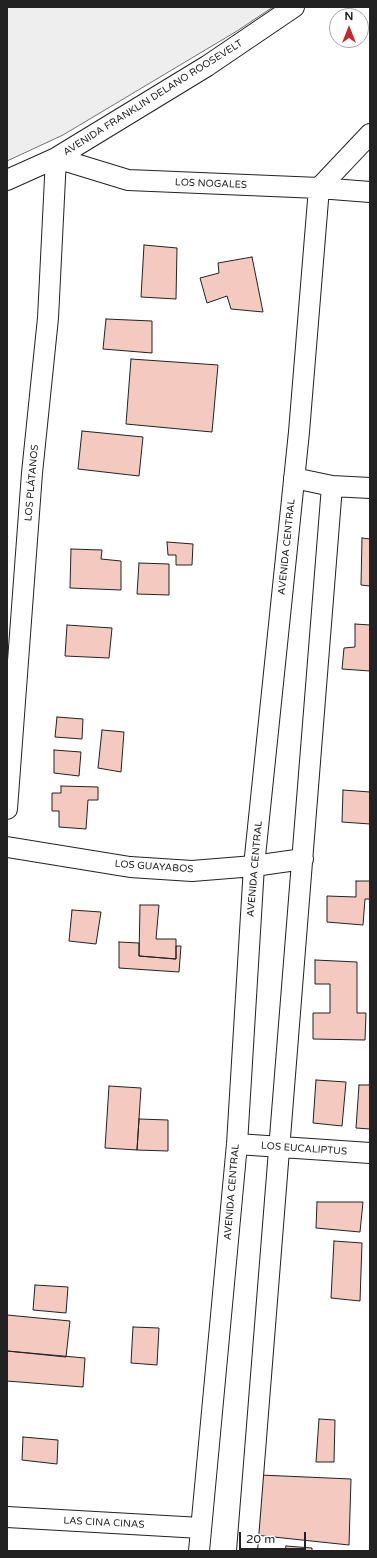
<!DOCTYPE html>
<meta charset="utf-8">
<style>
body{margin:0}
#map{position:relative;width:377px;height:1558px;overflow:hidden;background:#fff;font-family:"Varela Round",sans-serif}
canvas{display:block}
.frame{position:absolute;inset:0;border:8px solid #222;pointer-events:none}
.north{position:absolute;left:329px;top:8px;width:40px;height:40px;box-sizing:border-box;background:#fff;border:1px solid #a7a7a7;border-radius:50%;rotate:0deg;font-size:11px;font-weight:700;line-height:16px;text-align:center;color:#222}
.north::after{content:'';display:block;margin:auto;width:14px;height:18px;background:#c62828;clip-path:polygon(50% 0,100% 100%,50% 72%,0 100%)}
.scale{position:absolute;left:239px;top:1532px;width:67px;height:18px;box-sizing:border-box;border:2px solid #222;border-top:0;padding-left:5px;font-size:12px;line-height:14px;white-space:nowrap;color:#222;-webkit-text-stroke:3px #fff;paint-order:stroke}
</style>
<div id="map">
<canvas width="377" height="1558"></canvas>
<div class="frame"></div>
<div class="north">N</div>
<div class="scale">20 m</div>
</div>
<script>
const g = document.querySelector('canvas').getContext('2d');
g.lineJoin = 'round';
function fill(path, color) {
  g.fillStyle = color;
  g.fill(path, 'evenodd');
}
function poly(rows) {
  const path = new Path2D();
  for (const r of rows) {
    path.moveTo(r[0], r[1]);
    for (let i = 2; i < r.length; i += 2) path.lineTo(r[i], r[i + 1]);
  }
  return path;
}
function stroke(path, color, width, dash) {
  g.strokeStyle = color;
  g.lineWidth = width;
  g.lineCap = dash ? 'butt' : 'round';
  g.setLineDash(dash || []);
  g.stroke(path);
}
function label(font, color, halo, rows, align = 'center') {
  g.font = font + ' "Varela Round",sans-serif';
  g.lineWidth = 3;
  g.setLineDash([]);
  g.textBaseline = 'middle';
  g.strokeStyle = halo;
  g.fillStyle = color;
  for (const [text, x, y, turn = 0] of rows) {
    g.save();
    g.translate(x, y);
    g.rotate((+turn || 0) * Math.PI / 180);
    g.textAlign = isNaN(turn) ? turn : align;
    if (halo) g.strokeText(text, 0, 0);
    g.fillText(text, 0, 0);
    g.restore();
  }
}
const green = poly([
 [7,7,273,7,237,31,63,135,7,161,7,7]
]);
fill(green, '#eee');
stroke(green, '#6f6f6f', 1);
const building = poly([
 [144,245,177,248,176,299,141,297,144,245],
 [252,257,263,312,231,309,227,296,207,303,200,278,219,273,218,263,252,257],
 [106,319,152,321,152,353,103,349,106,319],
 [131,359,218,365,212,432,126,424,131,359],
 [82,431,143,437,139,476,78,469,82,431],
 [362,538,370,539,370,586,361,585,362,538],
 [167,542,193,544,192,565,176,565,176,555,168,555,167,542],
 [71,549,102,550,101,559,121,561,121,590,70,588,71,549],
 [139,563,169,564,169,595,137,594,139,563],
 [355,624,370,625,370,671,342,669,344,648,355,647,355,624],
 [67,625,112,628,109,658,65,656,67,625],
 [57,717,83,719,82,739,55,737,57,717],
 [102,730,124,732,121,772,98,768,102,730],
 [54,750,81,752,79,776,54,773,54,750],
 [61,786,98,787,98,800,88,800,86,829,59,827,59,811,52,811,52,793,61,793,61,786],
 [343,790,370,792,370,824,342,822,343,790],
 [356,881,370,881,370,899,365,899,363,925,327,922,327,896,356,897,356,881],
 [140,905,159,905,156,939,176,939,176,959,139,956,140,905],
 [72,910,101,912,96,944,69,941,72,910],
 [119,942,139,943,139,956,176,959,176,946,181,946,179,972,119,968,119,942],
 [315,960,357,962,357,1013,366,1013,365,1040,313,1039,313,1013,330,1013,330,984,315,984,315,960],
 [316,1080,346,1082,342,1126,313,1123,316,1080],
 [359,1085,370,1085,370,1129,356,1128,359,1085],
 [109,1086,141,1088,137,1150,105,1148,109,1086],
 [139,1119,168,1120,168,1151,137,1150,139,1119],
 [317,1202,363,1202,360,1232,316,1228,317,1202],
 [334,1241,362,1243,360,1301,331,1298,334,1241],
 [35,1285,68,1287,66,1313,33,1310,35,1285],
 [7,1315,70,1321,66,1357,7,1351,7,1315],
 [133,1327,159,1328,157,1365,131,1363,133,1327],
 [7,1351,85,1358,83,1387,7,1381,7,1351],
 [319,1419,335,1420,334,1462,316,1462,319,1419],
 [23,1437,58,1440,57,1464,22,1460,23,1437],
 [260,1475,351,1479,349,1545,255,1535,260,1475],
 [286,1546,312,1548,312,1551,285,1551,286,1546]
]);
fill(building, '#f3c9c0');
stroke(building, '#222', 1);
const minor = poly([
 [7,180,56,158,207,66,294,7],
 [294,478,332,486,370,488],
 [7,809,32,473,48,318,56,158,128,180,319,188,370,192],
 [7,847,130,867,192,871,254,866,303,859],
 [237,1144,370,1153],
 [7,1517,201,1528],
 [199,1551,237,1144,254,866,299,432,319,188,370,134],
 [247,1551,332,486]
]);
stroke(minor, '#222', 22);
stroke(minor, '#fff', 20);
label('10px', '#222', '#fff', [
 ["AVENIDA FRANKLIN DELANO ROOSEVELT",153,98,-32],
 ["LOS NOGALES",211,184,2],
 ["LOS PLÁTANOS",32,483,-85],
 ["AVENIDA CENTRAL",287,547,-84],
 ["LOS GUAYABOS",154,867,4],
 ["AVENIDA CENTRAL",255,869,-85],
 ["LOS EUCALIPTUS",304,1149,4],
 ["AVENIDA CENTRAL",232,1192,-85],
 ["LAS CINA CINAS",104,1523,3]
]);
</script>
